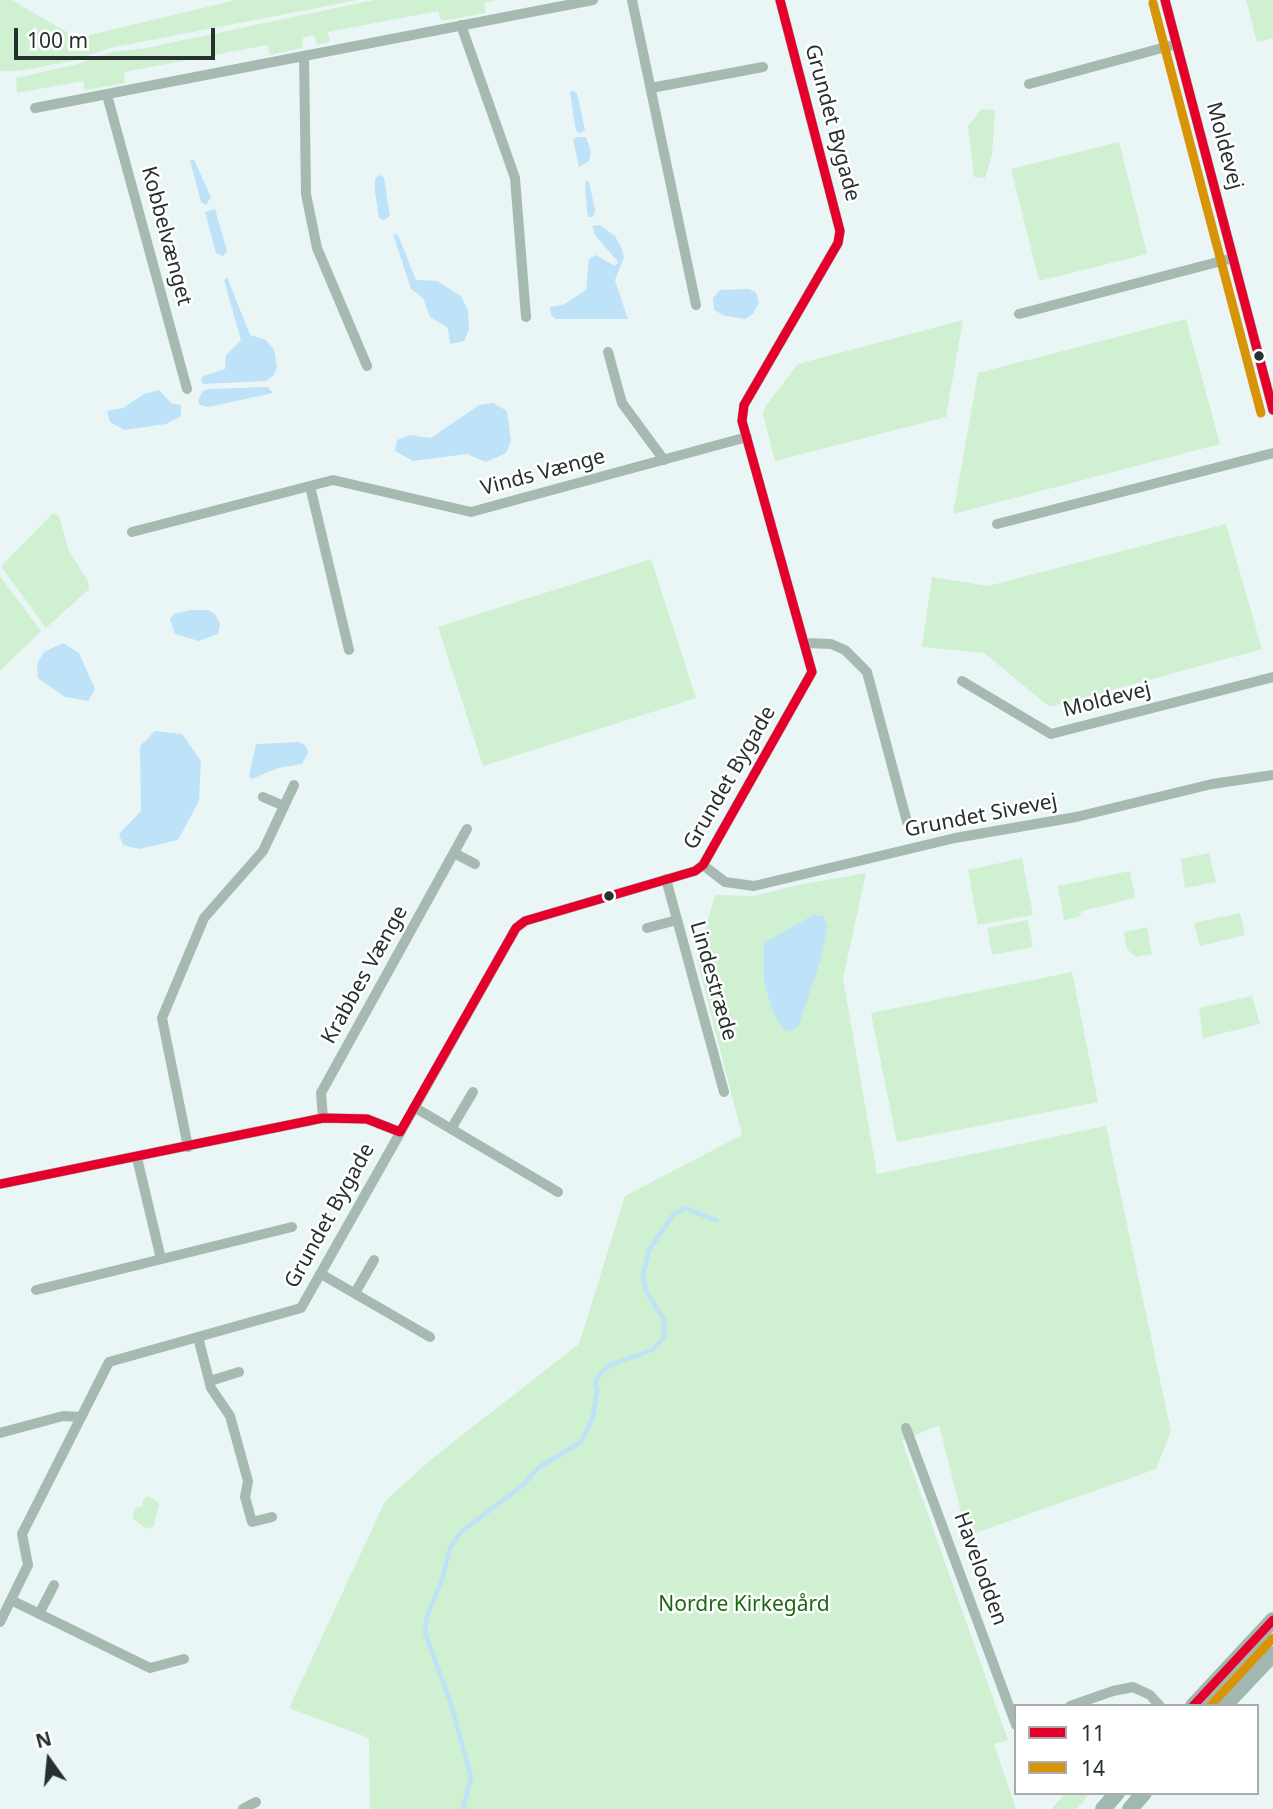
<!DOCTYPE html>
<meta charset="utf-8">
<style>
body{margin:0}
#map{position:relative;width:1273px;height:1809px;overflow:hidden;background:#eaf6f6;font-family:"Noto Sans",sans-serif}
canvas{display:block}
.legend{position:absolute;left:1014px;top:1704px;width:245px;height:91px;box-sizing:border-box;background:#fff;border:2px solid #a8acac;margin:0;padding:9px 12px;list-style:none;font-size:21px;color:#26302f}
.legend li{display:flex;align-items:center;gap:14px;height:35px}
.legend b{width:35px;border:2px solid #a8acac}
.north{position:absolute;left:14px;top:1725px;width:70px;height:70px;-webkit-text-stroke:5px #fff;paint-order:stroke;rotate:345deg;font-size:19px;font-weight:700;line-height:28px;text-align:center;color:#26302f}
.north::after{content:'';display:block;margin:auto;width:24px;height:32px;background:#26302f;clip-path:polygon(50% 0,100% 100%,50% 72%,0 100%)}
.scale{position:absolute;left:14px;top:28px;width:201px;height:32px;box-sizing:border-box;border:4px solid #26302f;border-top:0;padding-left:9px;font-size:21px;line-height:24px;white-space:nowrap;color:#26302f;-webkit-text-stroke:5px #fff;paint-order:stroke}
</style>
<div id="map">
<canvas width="1273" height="1809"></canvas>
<ul class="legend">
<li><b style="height:9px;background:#e4002b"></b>11</li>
<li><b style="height:9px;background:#d89407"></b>14</li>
</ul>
<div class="north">N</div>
<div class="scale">100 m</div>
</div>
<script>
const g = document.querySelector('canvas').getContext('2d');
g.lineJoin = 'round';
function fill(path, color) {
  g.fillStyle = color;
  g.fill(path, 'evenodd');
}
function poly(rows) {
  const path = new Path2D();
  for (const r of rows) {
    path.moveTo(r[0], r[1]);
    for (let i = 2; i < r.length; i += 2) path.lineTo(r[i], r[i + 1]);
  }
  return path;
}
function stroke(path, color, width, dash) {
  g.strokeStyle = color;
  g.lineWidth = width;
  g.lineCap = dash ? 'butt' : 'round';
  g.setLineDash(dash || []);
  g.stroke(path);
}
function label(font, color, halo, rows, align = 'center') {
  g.font = font + ' "Noto Sans",sans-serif';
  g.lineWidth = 5;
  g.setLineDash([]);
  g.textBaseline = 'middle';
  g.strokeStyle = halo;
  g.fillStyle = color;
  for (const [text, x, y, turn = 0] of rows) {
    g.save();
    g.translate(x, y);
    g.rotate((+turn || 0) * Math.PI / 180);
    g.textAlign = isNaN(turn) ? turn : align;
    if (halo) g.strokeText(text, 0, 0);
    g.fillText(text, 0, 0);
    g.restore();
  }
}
fill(poly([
 [0,0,12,0,77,38,236,0,358,0,110,48,72,61,18,71,0,71],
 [374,0,497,0,484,3,486,13,441,21,438,11,328,32,330,42,317,45,314,35,303,38,302,48,270,55,267,45,124,72,125,83,85,90,83,81,17,93,16,78,74,65,112,52,146,48],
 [1246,0,1273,0,1273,38,1257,42],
 [982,109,995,110,992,155,985,178,974,177,968,126],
 [1119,142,1147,254,1039,281,1011,169],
 [1186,319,1220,444,953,514,978,373],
 [963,320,946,417,775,461,763,414,765,407,798,364],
 [53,513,59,516,69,551,88,581,89,589,46,628,1,566],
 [1226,524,1262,649,1050,707,984,653,922,647,932,577,988,586],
 [651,559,696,698,483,766,438,627],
 [0,576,41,631,0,671],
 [1209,853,1216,882,1185,888,1181,859],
 [1022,858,1033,915,978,925,968,870],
 [1130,871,1135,898,1082,911,1079,917,1064,920,1058,886],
 [866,873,843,978,877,1174,1106,1126,1171,1431,1156,1469,967,1536,939,1425,902,1441,1008,1740,994,1744,1016,1809,370,1809,369,1738,289,1708,385,1501,434,1457,579,1344,625,1196,742,1135,697,960,715,895,754,896,798,885],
 [1240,913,1245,935,1200,946,1194,923],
 [1028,920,1033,947,992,955,987,928],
 [1147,927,1152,954,1136,957,1127,949,1124,932],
 [1072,972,1098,1102,897,1142,871,1013],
 [1252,996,1260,1024,1203,1038,1199,1008],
 [149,1496,159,1503,154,1526,147,1529,132,1518,135,1508,142,1506,144,1498],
 [1066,1793,1090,1793,1077,1809,1051,1809]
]), '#d0f0d2');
fill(poly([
 [573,91,577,93,585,130,581,133,577,132,575,126,570,92],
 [578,137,586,137,591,152,589,161,579,167,573,139],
 [190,160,194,160,211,197,206,205,201,202],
 [379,175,384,177,390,216,384,220,379,218,375,191,375,178],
 [585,181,589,182,595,210,593,217,589,217,587,212],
 [215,209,227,251,223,256,216,253,205,212],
 [600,225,615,236,621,247,624,257,615,280,628,319,556,319,551,315,550,307,563,305,586,290,589,259,596,255,615,266,618,262,595,235,592,226],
 [393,234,398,235,416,280,437,281,461,296,468,311,469,329,464,341,450,344,448,328,430,317,423,298,411,289],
 [227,277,250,335,266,340,274,350,277,367,274,375,266,381,203,384,201,381,203,376,225,369,226,355,241,340,224,280],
 [748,289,756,292,759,302,753,314,745,319,725,316,714,310,713,298,720,290],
 [268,387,273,393,208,407,200,405,198,400,203,391,210,389],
 [159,390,171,403,181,405,181,416,166,424,124,430,110,422,107,411,123,408,144,394],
 [493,403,507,411,511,441,506,453,486,462,467,454,413,461,395,451,397,440,410,435,431,438,479,405],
 [190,610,208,610,215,614,220,624,218,634,199,641,175,634,170,619,174,614],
 [63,643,79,653,95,689,88,701,65,697,38,678,37,664,44,652],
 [155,731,182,734,201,761,199,801,178,840,139,849,123,845,119,834,141,811,140,746],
 [299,742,306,746,308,753,302,764,278,768,252,779,249,776,256,744],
 [813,915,823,916,827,926,822,956,798,1027,789,1032,782,1028,772,1010,764,980,764,943]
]), '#bee2f7');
stroke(poly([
 [463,1809,471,1777,450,1701,425,1633,427,1616,442,1580,450,1548,461,1532,523,1485,538,1468,581,1442,593,1417,597,1391,595,1382,601,1373,610,1365,652,1350,664,1337,664,1320,646,1291,643,1276,649,1250,673,1215,685,1208,717,1221]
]), '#bee2f7', 4.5);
stroke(poly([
 [632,0,696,305],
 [1165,0,1273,410],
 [461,25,515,178,526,317],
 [304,56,306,194,317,248,367,366],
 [1029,84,1177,44],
 [651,88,763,67],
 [107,95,187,389],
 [35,108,593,0],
 [1019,314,1233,258],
 [608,352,622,403,664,460],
 [310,486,349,650],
 [997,524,1273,453],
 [132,532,333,480,471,512,747,437],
 [805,643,831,644,845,650,867,672,907,822],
 [962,681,1051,734,1273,677],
 [263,797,284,806],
 [454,853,475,864],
 [703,865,725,882,754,886,955,838,1076,817,1212,784,1273,775],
 [666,879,724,1092],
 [647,928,677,920],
 [414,1107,558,1192],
 [323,1118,321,1093,467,829],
 [451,1129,473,1092],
 [188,1147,162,1018,204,918,263,851,294,785],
 [137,1158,161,1259],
 [0,1184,323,1118,367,1119,400,1132],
 [321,1274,430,1337],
 [36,1290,292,1227],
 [355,1293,374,1260],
 [198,1337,211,1388,230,1416,248,1481,245,1497,252,1522,272,1517],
 [210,1381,239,1372],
 [906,1428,1016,1725],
 [0,1433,63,1416,80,1417],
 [11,1600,150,1668,184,1659],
 [39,1614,54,1585],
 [0,1622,28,1565,22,1534,109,1362,301,1308,516,928,525,921,695,871,703,865,812,672,742,421,744,405,838,243,840,231,780,0],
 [1070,1706,1113,1691,1133,1687,1150,1695,1160,1706],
 [243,1809,256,1802]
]), '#a6bab2', 10);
stroke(poly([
 [1193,1706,1273,1620],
 [1224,1706,1273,1654],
 [1103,1809,1117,1793],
 [1130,1809,1144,1793]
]), '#a0b8b0', 16);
stroke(poly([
 [1165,0,1273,410],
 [0,1184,323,1118,367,1119,400,1132,516,928,525,921,695,871,703,865,812,672,742,421,744,405,838,243,840,231,780,0],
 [1193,1706,1273,1620]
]), '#e4002b', 9);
stroke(poly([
 [1153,3,1261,413],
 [1210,1706,1273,1638]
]), '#d89407', 9);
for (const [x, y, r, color] of [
 [1259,356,6,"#26302f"],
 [609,896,6,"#26302f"]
]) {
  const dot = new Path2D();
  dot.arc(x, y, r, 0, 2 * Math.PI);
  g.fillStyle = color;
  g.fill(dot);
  stroke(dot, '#fff', 2.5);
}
label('21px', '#26302f', '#fff', [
 ["Grundet Bygade",832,123,75],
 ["Moldevej",1224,146,75],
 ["Kobbelvænget",166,236,75],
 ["Vinds Vænge",543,473,-15],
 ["Moldevej",1107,700,-14],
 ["Grundet Bygade",730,778,-60],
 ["Grundet Sivevej",981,816,-11],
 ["Krabbes Vænge",365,975,-61],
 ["Lindestræde",713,981,74],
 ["Grundet Bygade",330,1216,-61],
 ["Havelodden",980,1569,70]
]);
label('21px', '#1c6712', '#fff', [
 ["Nordre Kirkegård",744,1605]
]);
</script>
